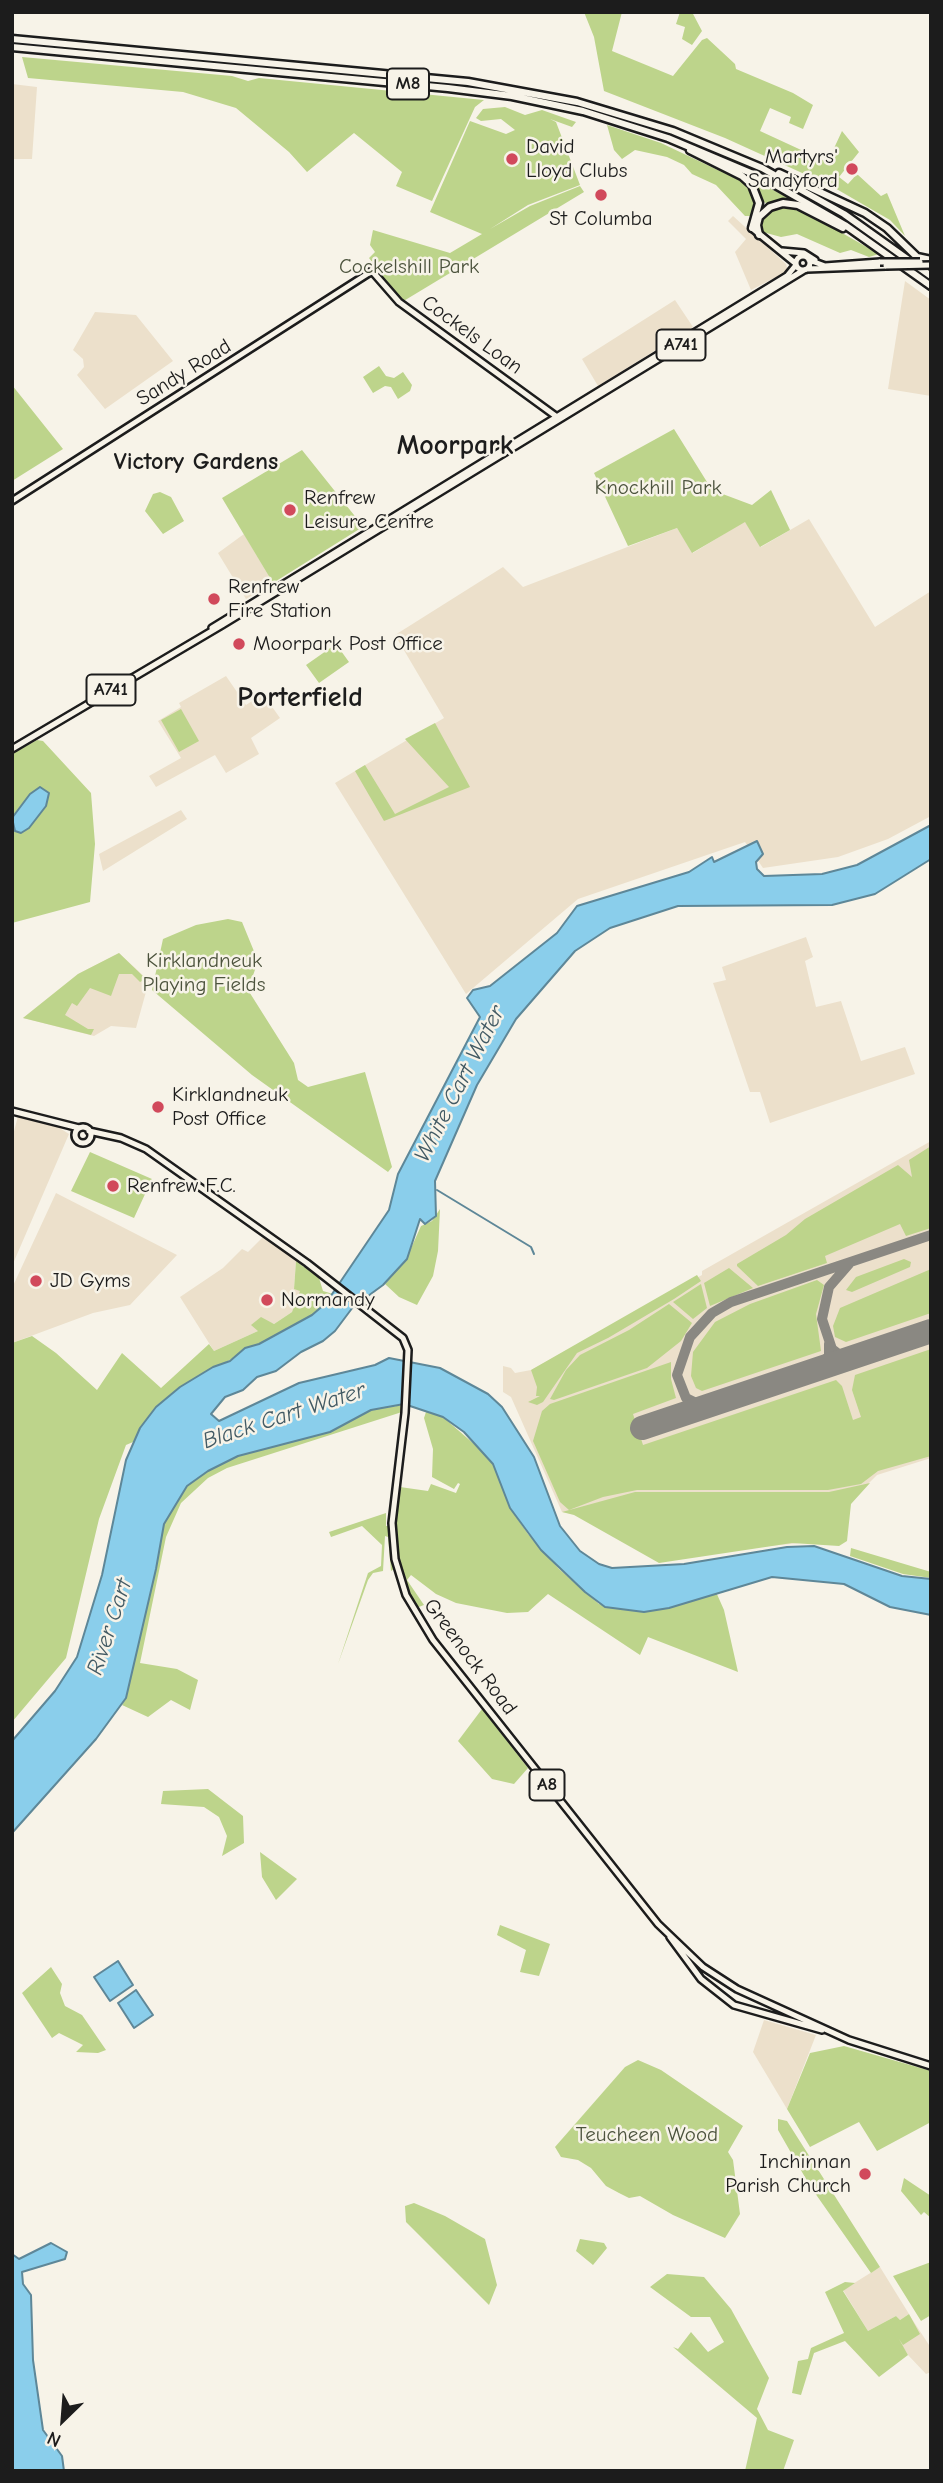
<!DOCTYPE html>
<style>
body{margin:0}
#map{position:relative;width:943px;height:2483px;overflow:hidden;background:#f7f3e8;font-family:"Comic Neue",sans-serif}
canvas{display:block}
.frame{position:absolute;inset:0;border:14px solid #1c1c1c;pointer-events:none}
.north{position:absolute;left:28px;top:2385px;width:70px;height:70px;-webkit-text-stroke:5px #f7f3e8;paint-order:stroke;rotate:205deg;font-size:19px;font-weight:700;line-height:28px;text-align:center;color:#1c1c1c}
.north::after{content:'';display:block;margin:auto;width:24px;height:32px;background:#1c1c1c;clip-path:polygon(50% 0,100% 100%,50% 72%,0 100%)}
</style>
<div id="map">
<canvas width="943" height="2483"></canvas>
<div class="frame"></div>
<div class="north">N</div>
</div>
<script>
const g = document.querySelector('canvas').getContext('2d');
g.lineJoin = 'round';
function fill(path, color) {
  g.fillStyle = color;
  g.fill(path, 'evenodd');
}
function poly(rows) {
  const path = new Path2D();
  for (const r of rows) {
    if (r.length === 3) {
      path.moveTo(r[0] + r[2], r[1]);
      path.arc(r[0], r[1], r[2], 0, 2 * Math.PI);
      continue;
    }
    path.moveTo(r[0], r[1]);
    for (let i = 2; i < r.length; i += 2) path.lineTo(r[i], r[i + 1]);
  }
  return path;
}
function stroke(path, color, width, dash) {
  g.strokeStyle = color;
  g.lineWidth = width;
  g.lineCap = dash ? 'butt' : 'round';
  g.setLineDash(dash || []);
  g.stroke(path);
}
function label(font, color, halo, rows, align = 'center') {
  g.font = font + ' "Comic Neue",sans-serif';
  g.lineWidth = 5;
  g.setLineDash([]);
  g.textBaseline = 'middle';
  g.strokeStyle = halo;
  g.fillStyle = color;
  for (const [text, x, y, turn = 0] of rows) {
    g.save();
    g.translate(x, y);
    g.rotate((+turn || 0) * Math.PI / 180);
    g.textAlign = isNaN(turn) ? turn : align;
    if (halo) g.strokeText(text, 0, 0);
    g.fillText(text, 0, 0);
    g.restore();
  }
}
fill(poly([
 [12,84,37,87,32,159,12,159],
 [733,216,786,264,788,271,751,290,735,252,746,239,728,221],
 [905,281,931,300,931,396,888,389],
 [675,300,693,327,598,386,582,359],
 [95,312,136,315,173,361,105,409,77,375,84,367,83,359,73,350],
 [809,519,875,627,931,591,931,816,888,839,838,857,763,868,745,842,578,899,466,994,335,783,444,718,395,635,503,567,523,587,677,528,693,553,745,521,761,547],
 [244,534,273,583,246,599,218,553],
 [226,676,246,705,263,694,280,718,251,738,259,754,226,773,215,755,156,787,149,776,181,758,158,721,181,707,179,703],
 [181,810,187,819,103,871,99,854],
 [806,937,813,957,805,961,816,1007,841,1001,861,1061,905,1047,915,1074,770,1123,760,1092,750,1092,713,983,726,980,722,967],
 [119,953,149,981,136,1028,111,1026,94,1036,23,1018,78,974],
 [18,1116,58,1127,69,1134,12,1266,12,1139],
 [931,1141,931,1458,877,1475,810,1542,760,1547,562,1512,511,1397,503,1392,503,1366,511,1368,515,1373,531,1370,702,1275,702,1271],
 [56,1193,177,1255,130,1305,93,1313,12,1343,12,1288],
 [264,1236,296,1261,294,1288,301,1291,299,1298,292,1312,274,1324,269,1322,258,1331,214,1351,180,1297,223,1268,242,1249,248,1252],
 [764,2020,816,2035,787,2109,753,2052],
 [880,2267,909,2314,900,2320,896,2316,868,2331,843,2290],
 [910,2316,931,2348,931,2372,926,2374,908,2355,891,2327]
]), '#ece0cb');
fill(poly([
 [584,12,622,12,612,51,673,76,702,40,707,38,735,64,736,69,793,93,813,105,803,129,789,123,791,117,770,108,760,131,825,161,829,159,842,131,859,152,839,177,848,184,857,174,881,196,887,193,905,236,890,220,833,187,725,138,604,91,594,37],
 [680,12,692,12,702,31,692,45,682,39,685,27,676,24],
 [22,57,232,76,248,81,259,78,484,100,475,107,432,201,396,186,402,172,354,133,307,172,289,152,236,108,183,92,28,78],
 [505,107,525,115,542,110,576,122,572,127,550,119,556,122,580,185,528,205,490,229,530,206,580,186,584,192,402,302,369,258,375,252,370,245,373,230,450,253,482,234,430,212,470,121,506,134,515,130,501,119,481,121,476,118,483,109],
 [607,125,661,143,741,181,752,193,755,205,752,216,745,216,716,185,692,174,684,165,667,157,635,150,622,159,614,150],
 [753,179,788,198,768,205,762,200],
 [786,206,814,217,879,254,869,257,851,250,840,253,797,234,781,237,759,231,758,226,765,217,773,209],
 [379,366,386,376,394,378,403,372,412,385,410,391,398,399,391,387,385,386,373,393,363,377],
 [12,385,63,449,12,481],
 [674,429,712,490,752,505,771,490,790,530,760,547,745,522,692,553,677,528,628,546,594,473],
 [302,450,362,525,361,528,273,583,222,498],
 [160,492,171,497,184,521,163,534,145,511,153,494],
 [336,644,349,662,319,683,306,665],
 [181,709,199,741,179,752,161,720],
 [435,723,470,787,384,821,355,771,365,765,395,814,449,787,405,739],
 [37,740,43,741,91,793,95,844,90,902,12,923,12,754],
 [228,919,242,922,258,961,248,990,294,1063,298,1080,308,1087,365,1072,392,1167,388,1172,252,1075,152,990,163,939,196,925],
 [119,953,146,979,140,982,132,974,119,974,111,996,90,988,77,1006,72,1003,65,1015,88,1029,94,1029,91,1035,23,1018,78,974],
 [931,1146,931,1228,906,1236,900,1224,825,1256,827,1263,758,1286,737,1266,737,1264,786,1235,805,1219,898,1165,912,1177,909,1160],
 [90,1152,152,1179,134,1218,71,1191],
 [440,1209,438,1251,433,1276,417,1305,399,1297,385,1284,408,1255,421,1226,432,1221],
 [904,1259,911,1262,910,1267,852,1292,846,1290,856,1277],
 [296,1261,319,1278,323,1291,333,1294,326,1303,312,1315,180,1387,156,1407,133,1442,126,1445,99,1519,66,1658,12,1722,12,1343,32,1336,56,1353,97,1390,122,1353,161,1388,209,1344,214,1351,258,1331,251,1325,261,1317,274,1324,292,1312,300,1291,294,1289],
 [729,1268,753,1288,710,1306,704,1283],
 [931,1269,931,1313,846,1342,835,1337,833,1326,840,1308],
 [697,1275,701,1281,674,1299,608,1338,577,1353,543,1402,537,1405,528,1402,540,1396,536,1396,537,1387,531,1370],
 [817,1280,824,1285,816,1314,821,1351,702,1391,696,1388,691,1376,693,1352,715,1322,750,1304],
 [701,1284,707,1308,693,1319,673,1302],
 [669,1304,692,1323,681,1341,647,1368,554,1400,550,1399,566,1370,580,1355,629,1330],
 [931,1349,931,1456,878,1471,861,1484,828,1490,637,1490,603,1497,569,1510,560,1502,533,1441,542,1411,550,1404,671,1362,671,1379,676,1398,633,1414,643,1445,836,1380,842,1386,853,1420,861,1417,852,1390,855,1375],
 [403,1405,402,1412,227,1468,208,1478,181,1503,166,1537,140,1663,177,1669,198,1680,190,1710,171,1700,148,1717,122,1705,126,1698,156,1569,164,1524,187,1486,208,1471,238,1456,330,1432,371,1410],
 [426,1412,443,1417,482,1451,493,1464,510,1508,528,1534,559,1569,599,1604,644,1612,669,1608,716,1592,724,1610,738,1672,648,1637,640,1655,548,1594,528,1612,507,1613,456,1603,436,1594,411,1575,407,1580,424,1605,416,1608,404,1583,396,1546,395,1513,400,1487,428,1491,431,1484,456,1493,460,1484,458,1483,454,1489,432,1477,433,1449,424,1418],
 [870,1483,851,1504,847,1541,839,1546,792,1543,659,1563,574,1515,562,1512,635,1492,829,1492],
 [391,1501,389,1536,394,1569,391,1571,388,1537,385,1536,383,1571,373,1573,368,1580,338,1664,368,1573,381,1566,382,1545,362,1526,331,1537,329,1532,386,1513,386,1526,388,1526],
 [851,1548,931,1572,931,1578,903,1574,850,1556],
 [482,1709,528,1768,514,1784,492,1779,458,1741],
 [208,1789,243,1816,244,1843,222,1856,227,1836,219,1817,204,1807,161,1804,163,1791],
 [260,1852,297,1879,276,1900,262,1877],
 [500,1925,550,1944,539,1976,520,1972,526,1950,497,1935],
 [51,1967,62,1984,60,1993,65,2006,82,2015,106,2050,98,2053,76,2052,83,2045,59,2033,52,2038,22,1993],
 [844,2046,931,2071,931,2122,877,2151,859,2122,810,2147,787,2109,810,2053],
 [638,2060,661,2070,743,2126,728,2152,733,2160,740,2214,725,2238,673,2215,640,2196,629,2198,619,2193,606,2186,591,2168,578,2160,561,2157,555,2147,625,2067],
 [778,2119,787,2121,880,2267,871,2273,810,2186,778,2130],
 [904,2178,931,2196,931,2218,924,2212,921,2215,901,2191],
 [414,2203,445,2216,485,2239,497,2285,489,2305,406,2222,405,2206],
 [580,2239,604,2243,607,2248,593,2265,576,2251],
 [931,2262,931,2315,921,2321,893,2276],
 [667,2274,704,2277,731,2309,769,2378,757,2409,768,2430,794,2440,783,2471,745,2471,757,2418,673,2347,678,2349,691,2332,708,2352,724,2342,710,2317,691,2317,650,2287],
 [845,2282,855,2283,843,2291,868,2331,896,2316,900,2320,909,2314,920,2334,903,2345,899,2339,908,2355,879,2377,845,2341,814,2353,801,2395,792,2393,798,2361,808,2359,811,2348,844,2333,825,2292]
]), '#bdd48b');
const water = poly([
 [40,787,49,793,46,806,29,828,21,833,15,831,12,818,30,794,40,787],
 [931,825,931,859,875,894,832,905,678,906,610,928,575,951,516,1019,477,1085,435,1181,436,1216,425,1224,420,1219,407,1259,383,1285,353,1307,335,1331,323,1341,301,1352,276,1371,257,1377,243,1390,225,1397,211,1414,219,1421,299,1383,375,1365,389,1358,440,1368,488,1394,502,1407,534,1457,560,1526,580,1551,599,1564,612,1568,684,1564,787,1547,814,1546,902,1576,931,1579,931,1615,890,1607,844,1584,772,1577,669,1608,644,1612,605,1607,585,1592,541,1550,510,1508,493,1464,464,1432,443,1417,404,1404,371,1410,330,1432,238,1456,208,1471,187,1486,164,1524,156,1569,126,1698,96,1739,12,1833,12,1741,55,1691,77,1657,102,1575,126,1460,140,1428,156,1407,180,1387,213,1367,230,1361,245,1348,259,1344,312,1315,326,1303,389,1210,398,1174,480,1017,467,998,473,990,490,986,557,933,577,906,689,872,712,857,714,862,757,841,763,854,756,862,757,869,764,876,822,874,857,865,931,825],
 [118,1961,133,1985,110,2001,94,1977,118,1961],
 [136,1990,153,2015,134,2028,118,2003,136,1990],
 [51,2243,67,2252,65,2259,22,2272,23,2284,31,2295,33,2360,43,2430,62,2456,64,2471,12,2471,12,2254,19,2259,51,2243]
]);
fill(water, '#8aceeb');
stroke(water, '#5e8798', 2);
stroke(poly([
 [437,1190,531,1247,534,1254]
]), '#5e8798', 2);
stroke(poly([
 [849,1264,829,1287,822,1319,832,1349,841,1356,854,1357],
 [818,1368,829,1356,829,1344],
 [712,1405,700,1405,686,1398,677,1375,690,1337,712,1313,731,1302,931,1235]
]), '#8a8882', 10);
stroke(poly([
 [642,1428,931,1331]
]), '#8a8882', 24);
const major = poly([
 [752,228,795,263],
 [782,251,804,253,815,260],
 [803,263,7],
 [809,260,825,266,880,262],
 [807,269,886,266],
 [12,501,372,271,399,302,557,417],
 [212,628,787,276,796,265],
 [12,749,222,625,804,270],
 [12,1111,79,1128],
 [83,1135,8],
 [89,1131,121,1138,146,1149,307,1263,403,1338,408,1350,405,1413,392,1523,395,1559,406,1595,433,1640,658,1924,703,1967,737,1989,849,2040,931,2066],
 [670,1937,701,1979,734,2005,822,2030]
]);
const highway = poly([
 [12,39,468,82,577,102,673,131,762,168,844,214,931,276],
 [12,47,448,88,512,96,583,111,668,138,765,179,845,225,931,286],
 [690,150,742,176,752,185,759,203,752,228],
 [779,173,865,213,887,228,917,257,931,260],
 [759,235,757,225,759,217,770,207,783,203,798,205,843,228]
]);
stroke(major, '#1c1c1c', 10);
stroke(highway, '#1c1c1c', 11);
stroke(major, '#f7f3e8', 5);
stroke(highway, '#f7f3e8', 6);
const majorBridge = poly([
 [880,262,920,262],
 [886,266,931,265]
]);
stroke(majorBridge, '#1c1c1c', 10, []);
stroke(majorBridge, '#f7f3e8', 5);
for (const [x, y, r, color] of [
 [512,159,7,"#d1495b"],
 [852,169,7,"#d1495b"],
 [601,195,7,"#d1495b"],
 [290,510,7,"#d1495b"],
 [214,599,7,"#d1495b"],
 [239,644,7,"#d1495b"],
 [158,1107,7,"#d1495b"],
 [113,1186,7,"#d1495b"],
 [36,1281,7,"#d1495b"],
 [267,1300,7,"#d1495b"],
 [865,2174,7,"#d1495b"]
]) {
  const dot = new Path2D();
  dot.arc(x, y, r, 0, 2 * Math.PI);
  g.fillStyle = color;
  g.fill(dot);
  stroke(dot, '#f7f3e8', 2.5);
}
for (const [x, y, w] of [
 [408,84,42],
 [681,345,49],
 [111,690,49],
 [547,1785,35]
]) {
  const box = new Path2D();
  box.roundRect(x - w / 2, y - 15.5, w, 31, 5);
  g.fillStyle = '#f7f3e8';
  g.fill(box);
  stroke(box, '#1c1c1c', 2);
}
label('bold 19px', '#1c1c1c', null, [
 ["M8",408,84],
 ["A741",681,345],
 ["A741",111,690],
 ["A8",547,1785]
]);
label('21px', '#1c1c1c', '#f7f3e8', [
 ["David",526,147],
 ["Lloyd Clubs",526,171],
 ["Martyrs'",838,157,"right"],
 ["Sandyford",838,181,"right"],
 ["St Columba",601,219,"center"],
 ["Renfrew",304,498],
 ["Leisure Centre",304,522],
 ["Renfrew",228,587],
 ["Fire Station",228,611],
 ["Moorpark Post Office",253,644],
 ["Kirklandneuk",172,1095],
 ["Post Office",172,1119],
 ["Renfrew F.C.",127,1186],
 ["JD Gyms",50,1281],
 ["Normandy",281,1300],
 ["Inchinnan",851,2162,"right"],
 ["Parish Church",851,2186,"right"]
], 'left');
label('21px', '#4c533d', '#f7f3e8', [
 ["Cockelshill Park",409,267],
 ["Knockhill Park",658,488],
 ["Kirklandneuk",204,961],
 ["Playing Fields",204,985],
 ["Teucheen Wood",647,2135]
]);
label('21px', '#1c1c1c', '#f7f3e8', [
 ["Cockels Loan",472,335,36],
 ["Sandy Road",184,373,-32],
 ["Greenock Road",470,1657,53]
]);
label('italic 23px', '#425a64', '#f7f3e8', [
 ["White Cart Water",460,1084,-63],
 ["Black Cart Water",284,1416,-18],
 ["River Cart",110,1627,-72]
]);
label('bold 24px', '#1c1c1c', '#f7f3e8', [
 ["Victory Gardens",196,462]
]);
label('bold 28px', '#1c1c1c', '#f7f3e8', [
 ["Moorpark",455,446],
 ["Porterfield",300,698]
]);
</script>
